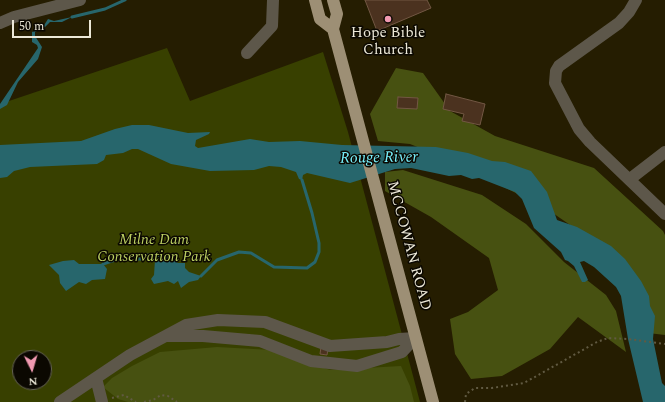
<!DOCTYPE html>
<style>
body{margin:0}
#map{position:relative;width:665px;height:402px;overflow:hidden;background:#251d01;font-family:Spectral,serif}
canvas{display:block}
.north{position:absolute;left:12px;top:350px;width:40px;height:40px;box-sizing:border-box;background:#0b0801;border:1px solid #656257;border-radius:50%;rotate:175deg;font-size:11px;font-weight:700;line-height:16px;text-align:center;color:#ece8d7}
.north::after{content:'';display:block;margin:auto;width:14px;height:18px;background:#f19ab1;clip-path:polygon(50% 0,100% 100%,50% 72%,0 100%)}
.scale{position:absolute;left:12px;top:20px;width:79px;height:18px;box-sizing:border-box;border:2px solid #ece8d7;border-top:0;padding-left:5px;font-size:12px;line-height:14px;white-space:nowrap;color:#ece8d7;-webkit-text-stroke:3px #0b0801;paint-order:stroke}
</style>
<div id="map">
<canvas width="665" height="402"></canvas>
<div class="north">N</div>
<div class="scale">50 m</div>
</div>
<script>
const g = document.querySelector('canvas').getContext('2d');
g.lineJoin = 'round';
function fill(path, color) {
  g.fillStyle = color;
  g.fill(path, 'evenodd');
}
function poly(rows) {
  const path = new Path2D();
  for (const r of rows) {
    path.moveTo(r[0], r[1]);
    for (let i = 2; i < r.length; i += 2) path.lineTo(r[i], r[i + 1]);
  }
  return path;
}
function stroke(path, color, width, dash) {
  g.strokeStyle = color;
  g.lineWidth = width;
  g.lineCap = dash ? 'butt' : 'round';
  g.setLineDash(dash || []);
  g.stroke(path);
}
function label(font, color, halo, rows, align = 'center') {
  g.font = font + ' Spectral,serif';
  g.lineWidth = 3;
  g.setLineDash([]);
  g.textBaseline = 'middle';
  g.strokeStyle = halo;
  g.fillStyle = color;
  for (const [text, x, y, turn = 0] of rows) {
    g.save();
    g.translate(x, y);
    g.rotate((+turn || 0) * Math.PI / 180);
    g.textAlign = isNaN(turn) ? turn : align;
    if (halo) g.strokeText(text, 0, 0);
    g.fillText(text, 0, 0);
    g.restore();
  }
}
fill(poly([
 [167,48,190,101,323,52,348,132,420,402,0,402,0,104],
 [20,358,44,358,44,382,20,382]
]), '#384000');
fill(poly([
 [396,68,423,73,450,111,495,136,594,168,663,231,665,235,665,335,648,333,644,300,573,227,547,209,457,163,410,144,378,141,370,114],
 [403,170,482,195,526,224,564,262,606,295,616,311,626,352,578,317,550,349,502,376,471,379,455,354,450,319,468,312,498,290,489,258,431,217,385,191,385,172],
 [217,347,272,350,330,370,401,366,410,386,414,402,128,402,118,399,103,387,112,378,132,366,160,352]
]), '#475111');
fill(poly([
 [72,17,62,22,50,22,45,27,35,32,35,36,42,47,38,59,18,82,7,105,0,109,0,104,38,48,37,45,32,42,32,32,43,27,48,19,54,21],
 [132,125,149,125,188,133,210,132,209,134,196,140,195,146,198,148,250,139,269,142,300,141,342,145,436,147,468,153,492,161,505,162,531,171,547,192,557,220,577,227,611,246,625,259,641,281,649,296,650,306,655,316,653,339,662,383,665,386,665,402,643,402,628,339,621,296,616,287,594,267,584,261,580,262,588,280,585,282,582,282,574,266,568,261,565,260,561,252,534,228,522,199,515,192,479,178,472,179,461,175,449,176,411,168,395,169,350,183,307,173,303,175,302,180,299,179,296,172,281,167,269,166,254,170,210,171,171,164,138,149,132,149,123,153,106,155,104,160,97,164,30,167,14,171,7,177,0,178,0,145,81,141,115,129],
 [159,255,170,257,178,263,185,263,185,268,189,272,201,276,198,280,189,282,181,288,178,281,174,284,168,281,154,284,151,279,154,275,155,260],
 [74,260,79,264,103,264,107,269,105,279,92,280,86,284,79,282,66,291,60,283,59,275,49,265,63,261]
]), '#27666c');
stroke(poly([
 [72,17,105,9,125,0],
 [103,264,118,259,142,259,148,255,155,260],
 [201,276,217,260,239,252,251,253,274,267,307,268,315,262,319,252,319,243,312,213,302,180]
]), '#27666c', 3);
const building = poly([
 [365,0,427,0,431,8,377,31,365,0],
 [446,94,485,104,480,125,462,121,464,114,443,109,446,94],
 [398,97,418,98,417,109,397,108,398,97],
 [321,347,328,349,327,355,320,354,321,347]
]);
fill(building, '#4b321f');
stroke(building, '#725743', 1);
stroke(poly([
 [112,398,124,395,136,402],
 [144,402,153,400,161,395,168,396,177,402],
 [465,402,466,394,475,388,492,388,524,383,597,342,608,338,628,339,665,344]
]), '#615a42', 2, [2, 3]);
stroke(poly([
 [636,0,629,12,619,23,559,66,556,71,555,83,579,129,590,142,665,214],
 [0,23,14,17,80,0],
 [247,53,272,26,273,0],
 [630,179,665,152],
 [168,336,203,336,260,341,311,361,357,366,402,352,415,338],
 [96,378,102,402],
 [60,402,130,355,186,325,218,320,265,322,330,346,387,342,399,339,415,338]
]), '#5d574a', 12);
stroke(poly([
 [315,0,320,19,333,29],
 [333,0,337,14,333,29,433,402]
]), '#9d8f75', 12);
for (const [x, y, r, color] of [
 [388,19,4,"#f19ab1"]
]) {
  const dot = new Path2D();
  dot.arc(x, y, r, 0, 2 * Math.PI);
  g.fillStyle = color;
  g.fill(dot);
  stroke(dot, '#0b0801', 1.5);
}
label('15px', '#ece8d7', '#0b0801', [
 ["Hope Bible",388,34],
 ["Church",388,51]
]);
label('italic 15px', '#bbce61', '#0b0801', [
 ["Milne Dam",154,241],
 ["Conservation Park",154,258]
]);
label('15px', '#ece8d7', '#0b0801', [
 ["MCCOWAN ROAD",408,246,75]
]);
label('italic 16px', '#78f0fc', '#0b0801', [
 ["Rouge River",379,159,-1]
]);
</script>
